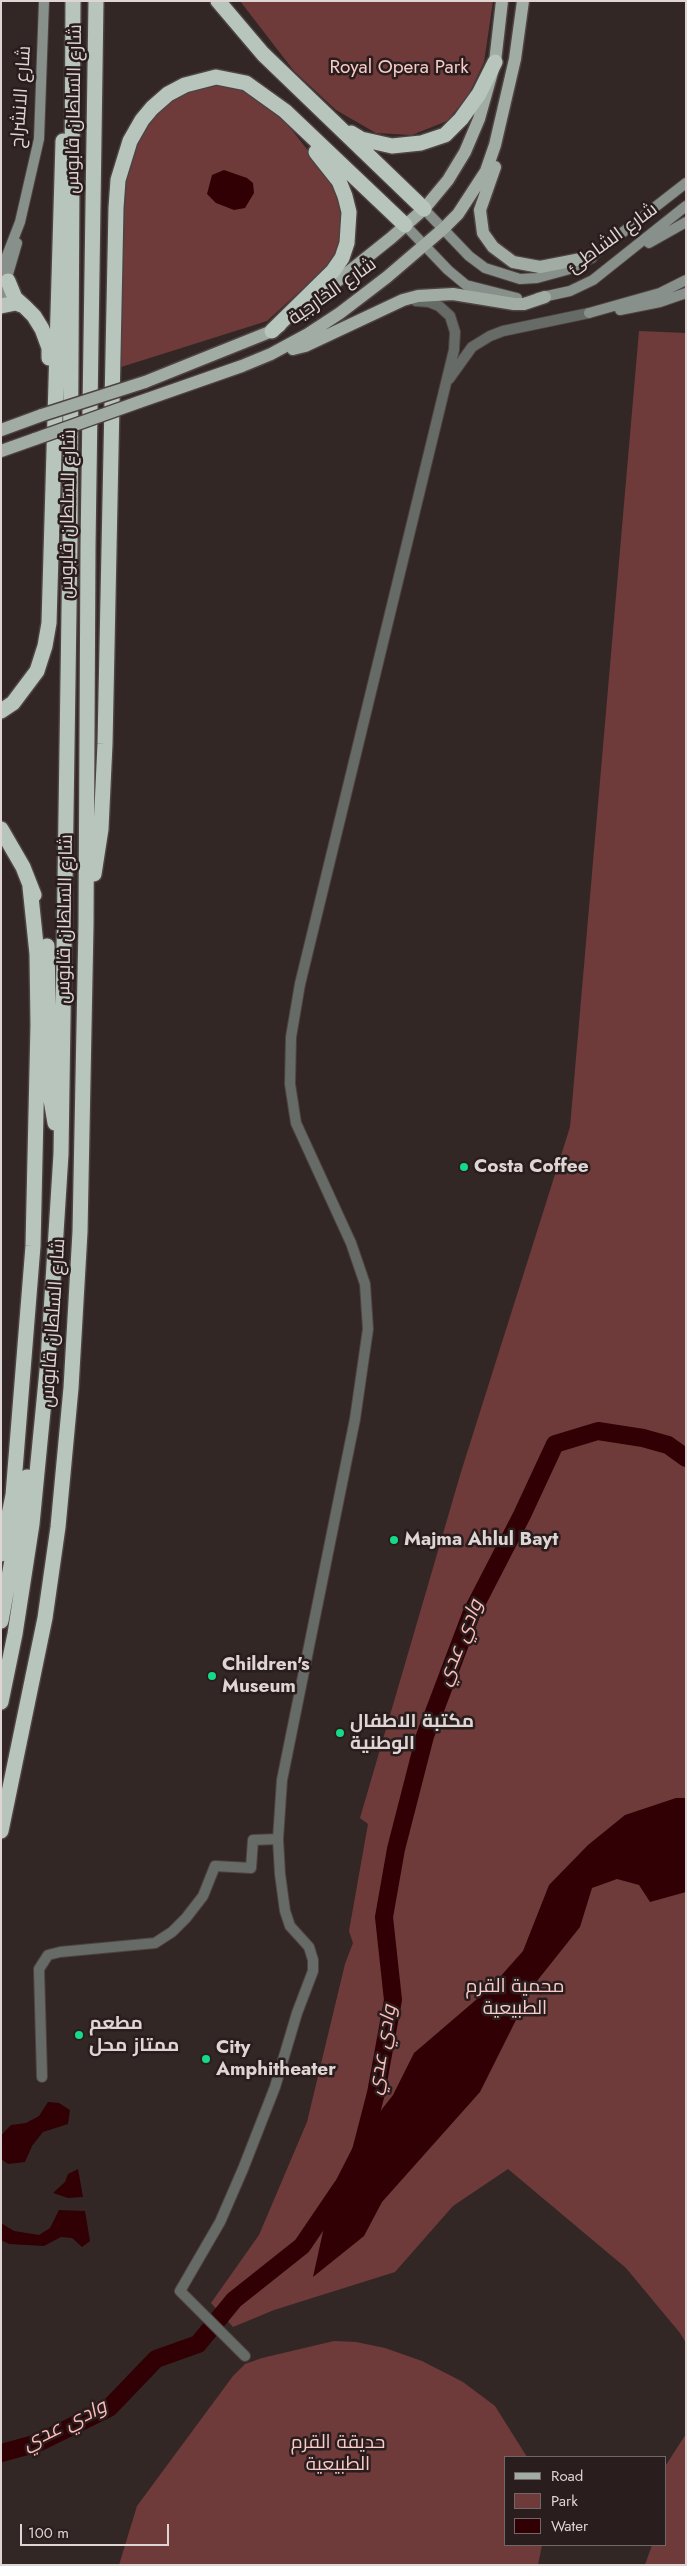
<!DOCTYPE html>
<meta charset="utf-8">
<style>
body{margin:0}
#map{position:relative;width:687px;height:2566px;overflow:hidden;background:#332726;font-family:Jost,sans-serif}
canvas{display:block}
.frame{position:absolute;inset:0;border:2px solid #ded5d4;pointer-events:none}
.legend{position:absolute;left:504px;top:2456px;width:162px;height:90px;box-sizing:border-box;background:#291d1d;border:1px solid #716766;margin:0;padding:6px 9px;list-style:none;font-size:15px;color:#ded5d4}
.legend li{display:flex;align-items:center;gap:10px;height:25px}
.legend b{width:25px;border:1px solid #716766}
.scale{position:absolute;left:20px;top:2524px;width:149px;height:22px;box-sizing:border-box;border:2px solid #ded5d4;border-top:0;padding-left:6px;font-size:15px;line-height:18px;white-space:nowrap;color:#ded5d4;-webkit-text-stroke:4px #291d1d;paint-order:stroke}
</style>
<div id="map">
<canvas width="687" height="2566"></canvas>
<div class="frame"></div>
<ul class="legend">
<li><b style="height:6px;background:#a0aca4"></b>Road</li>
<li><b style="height:14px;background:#6f3b3a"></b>Park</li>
<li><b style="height:14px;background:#300004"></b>Water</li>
</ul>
<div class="scale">100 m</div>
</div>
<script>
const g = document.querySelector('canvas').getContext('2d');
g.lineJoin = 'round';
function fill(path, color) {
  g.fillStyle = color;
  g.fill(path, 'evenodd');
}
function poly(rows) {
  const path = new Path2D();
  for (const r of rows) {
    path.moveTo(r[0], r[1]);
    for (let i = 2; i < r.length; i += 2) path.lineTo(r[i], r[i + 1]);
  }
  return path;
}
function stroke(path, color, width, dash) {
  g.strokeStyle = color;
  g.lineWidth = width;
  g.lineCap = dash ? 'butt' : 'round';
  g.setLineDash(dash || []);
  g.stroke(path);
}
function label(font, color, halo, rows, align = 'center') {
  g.font = font + ' Jost,Cairo,sans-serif';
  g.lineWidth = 5;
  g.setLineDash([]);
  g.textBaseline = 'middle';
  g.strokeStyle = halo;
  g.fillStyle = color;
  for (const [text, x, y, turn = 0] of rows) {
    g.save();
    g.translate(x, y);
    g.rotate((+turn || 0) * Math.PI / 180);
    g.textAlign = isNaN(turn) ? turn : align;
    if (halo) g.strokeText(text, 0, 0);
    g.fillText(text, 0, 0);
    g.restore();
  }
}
fill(poly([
 [240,1,493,1,484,62,468,96,447,121,412,135,376,133,336,110,294,71],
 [216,85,244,90,281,116,334,184,342,212,341,242,330,264,267,321,118,368,122,209,125,181,135,146,148,124,171,100,189,91],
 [639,331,686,333,686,2343,680,2333,626,2268,508,2169,453,2206,395,2272,274,2310,233,2327,211,2303,259,2235,307,2122,345,1964,353,1943,349,1931,368,1824,360,1818,461,1472,570,1127],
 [334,2341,356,2342,385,2348,422,2361,463,2382,495,2406,527,2457,506,2457,506,2545,542,2545,538,2565,119,2565,137,2506,233,2376,245,2364,262,2358],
 [686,2434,686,2565,645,2565,652,2545,666,2545,666,2465]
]), '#6f3b3a');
fill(poly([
 [224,170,247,178,253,183,254,193,245,208,234,210,216,203,207,194,212,175],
 [676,1798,686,1798,686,1892,650,1902,639,1885,617,1879,592,1888,580,1927,533,1986,480,2092,382,2202,364,2236,313,2277,333,2186,354,2145,393,2095,414,2053,491,1987,523,1951,549,1885,588,1845,625,1815],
 [48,2102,59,2103,70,2110,68,2124,43,2132,32,2146,25,2162,8,2164,1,2159,1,2136,5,2131,11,2125,26,2123,39,2116],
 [78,2169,83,2197,68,2198,53,2193,65,2182,68,2174],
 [59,2210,85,2211,90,2241,82,2247,72,2238,61,2237,44,2246,9,2244,1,2240,1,2223,14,2231,39,2235,50,2228]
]), '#300004');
stroke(poly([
 [361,2151,376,2093,393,2000,384,1917,396,1849,425,1736,472,1612,522,1515,555,1444,598,1431,643,1438,668,1445,686,1458],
 [1,2453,38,2443,109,2408,156,2359,198,2344,234,2300,302,2246,342,2187]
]), '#300004', 18);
const street = poly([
 [449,379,472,347,490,336,503,331,589,313],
 [42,2077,39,1969,48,1955,60,1952,155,1943,172,1932,186,1918,203,1896,215,1866,251,1868,253,1840,278,1839],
 [245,2356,180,2291,220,2222,243,2169,275,2087,297,2013,313,1971,313,1960,309,1947,290,1926,285,1911,280,1874,278,1839,282,1780,355,1419,368,1329,365,1284,351,1243,296,1123,290,1084,291,1037,300,984,454,350,455,332,450,316,439,306,429,302,416,301]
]);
const secondary = poly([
 [424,209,469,256,485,268,520,279,537,278,570,269,591,257,686,183],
 [405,225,448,270,466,285,517,298],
 [649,243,686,222],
 [1,271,20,222,39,139,44,1],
 [1,298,17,243],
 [538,298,570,291,593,280,686,206],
 [620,310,660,302,686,293],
 [589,313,660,293,686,280]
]);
const primary = poly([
 [495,167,480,210,483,233,493,247,513,262,540,267,591,257],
 [296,314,391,238,424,209,448,180,465,152,479,119,495,62,502,1],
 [293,349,305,346,403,300,418,296,453,294,514,304,524,304,545,297],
 [145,382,272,331,280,326],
 [139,402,242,366,271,354,308,334,340,313,387,277,443,229,458,214,486,171,495,145,515,59,523,1],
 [1,430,42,415],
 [1,451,35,439]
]);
const highway = poly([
 [218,1,263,54,424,209],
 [351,133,361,139,392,146,421,143,445,135,461,119,479,94,495,62],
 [8,281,15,298,24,306],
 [1,306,16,303,24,306,34,316,42,329,49,348,49,358],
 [272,331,333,271,342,258,347,243,349,212,345,196,339,181,316,152],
 [1,711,13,703,37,671,45,646,49,623,63,141],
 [1,829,23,867,34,895],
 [94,874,101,829,105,744,116,208,118,180,130,141,142,120,152,108,168,94,185,85,216,77,246,83,285,111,405,225],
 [47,946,50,1094,55,1123],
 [1,1554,13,1495,33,1246,38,1025,37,954,30,887],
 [1,1621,27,1477],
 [1,1702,15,1634,32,1524,48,1360,61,1154,70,544,73,1],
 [1,1831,45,1618,58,1527,71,1388,80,1232,86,925,88,545,96,1]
]);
stroke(street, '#4e4342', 12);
stroke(secondary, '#4e4342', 12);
stroke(primary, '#4e4342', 15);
stroke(highway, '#4e4342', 18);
stroke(street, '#666b68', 10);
stroke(secondary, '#87908a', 10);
stroke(primary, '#a0aca4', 12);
stroke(highway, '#b8c5bc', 15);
const primaryBridge = poly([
 [42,415,145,382],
 [35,439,139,402]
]);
stroke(primaryBridge, '#4e4342', 15, []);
stroke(primaryBridge, '#a0aca4', 12);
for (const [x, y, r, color] of [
 [464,1167,5,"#16d989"],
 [394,1540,5,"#16d989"],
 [212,1676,5,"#16d989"],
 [340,1733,5,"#16d989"],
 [79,2035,5,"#16d989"],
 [206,2059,5,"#16d989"]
]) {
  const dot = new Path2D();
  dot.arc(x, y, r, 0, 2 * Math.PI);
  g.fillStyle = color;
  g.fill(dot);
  stroke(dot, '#291d1d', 2);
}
label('19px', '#f8cbc8', '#291d1d', [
 ["Royal Opera Park",399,68],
 ["محمية القرم",515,1987],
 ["الطبيعية",515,2009],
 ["حديقة القرم",338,2443],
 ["الطبيعية",338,2465]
]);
label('19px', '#ded5d4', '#291d1d', [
 ["شارع الانشراح",22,97,-86],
 ["شارع السلطان قابوس",75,109,-89],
 ["شارع الشاطئ",613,239,-36],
 ["شارع الخارجية",333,292,-35],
 ["شارع السلطان قابوس",69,514,-89],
 ["شارع السلطان قابوس",66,919,-89],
 ["شارع السلطان قابوس",54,1323,-86]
]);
label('bold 19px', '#ded5d4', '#291d1d', [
 ["Costa Coffee",474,1167],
 ["Majma Ahlul Bayt",404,1540],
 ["Children's",222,1665],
 ["Museum",222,1687],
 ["مكتبة الاطفال",350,1722],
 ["الوطنية",350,1744],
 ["مطعم",89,2024],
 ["ممتاز محل",89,2046],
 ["City",216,2048],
 ["Amphitheater",216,2070]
], 'left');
label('italic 20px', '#febbb8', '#291d1d', [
 ["وادي عدي",461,1643,-68],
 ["وادي عدي",383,2050,-80],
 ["وادي عدي",65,2426,-26]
]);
</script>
